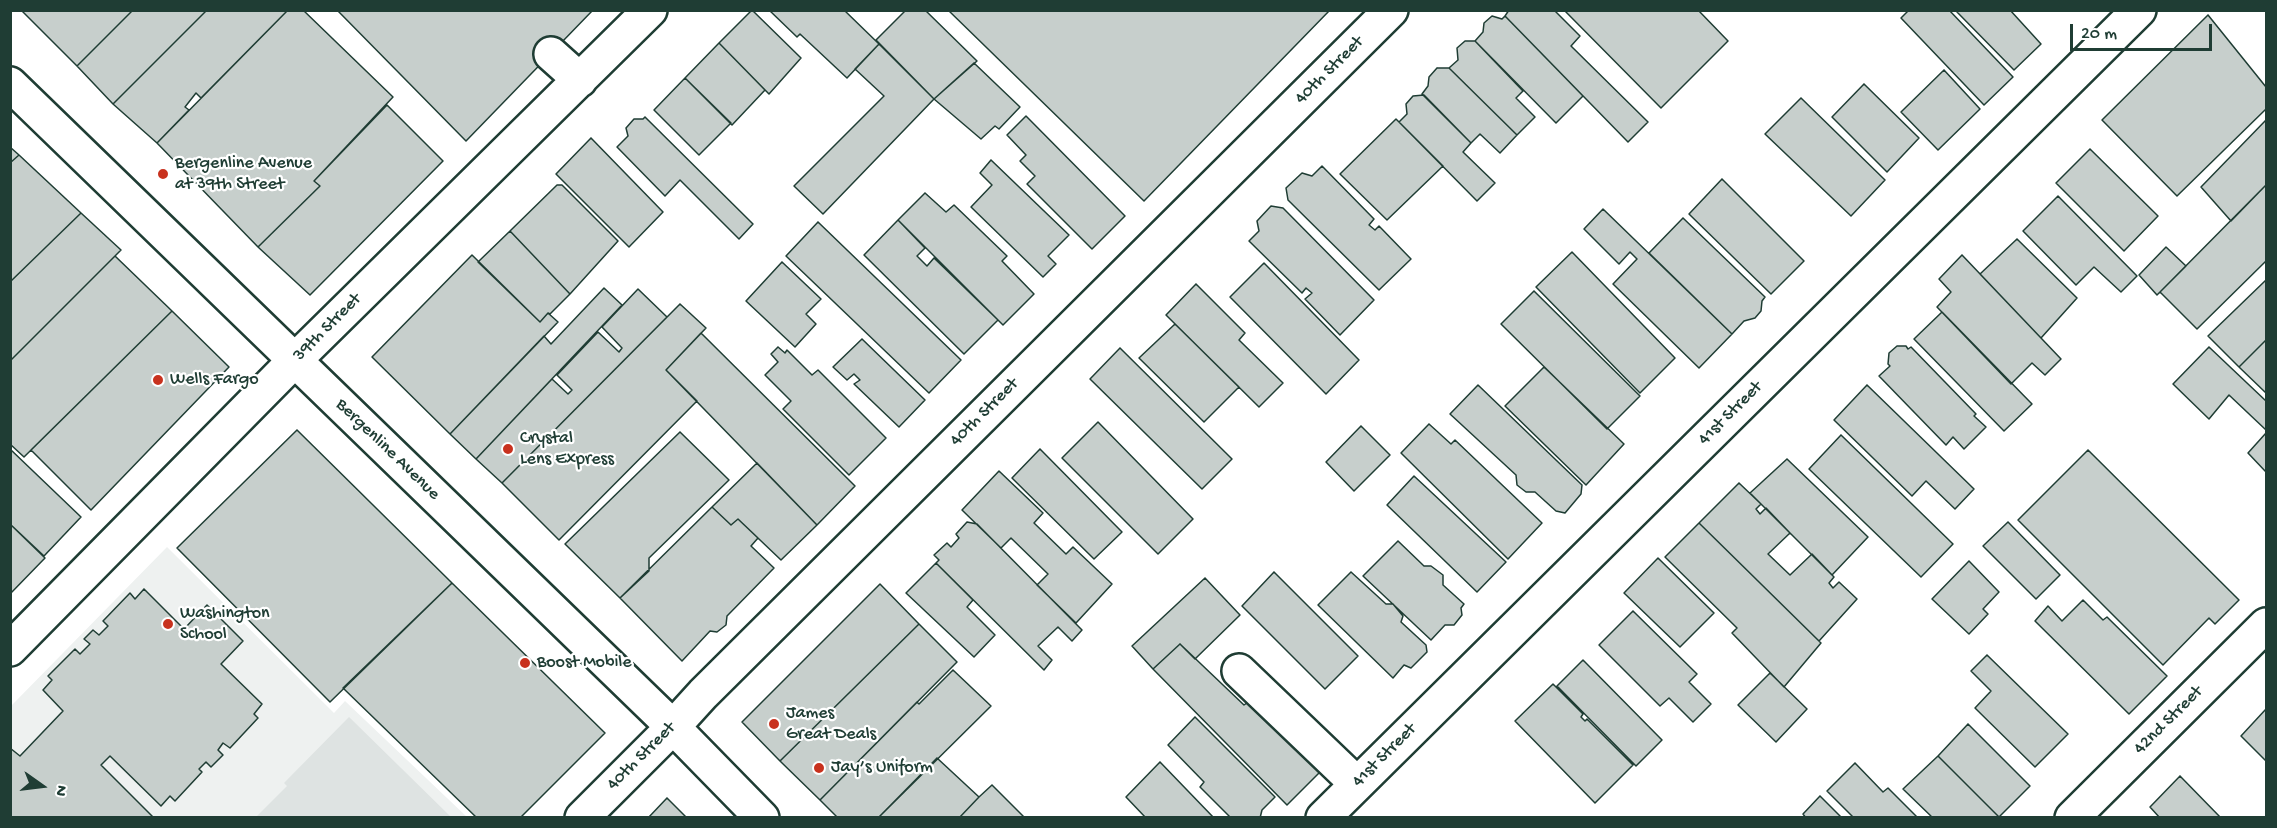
<!DOCTYPE html>
<meta charset="utf-8">
<style>
body{margin:0}
#map{position:relative;width:2277px;height:828px;overflow:hidden;background:#fff;font-family:"Gochi Hand",sans-serif}
canvas{display:block}
.frame{position:absolute;inset:0;border:12px solid #1f3d34;pointer-events:none}
.north{position:absolute;left:12px;top:756px;width:60px;height:60px;-webkit-text-stroke:4px #fff;paint-order:stroke;rotate:104deg;font-size:16px;font-weight:700;line-height:24px;text-align:center;color:#1f3d34}
.north::after{content:'';display:block;margin:auto;width:21px;height:27px;background:#1f3d34;clip-path:polygon(50% 0,100% 100%,50% 72%,0 100%)}
.scale{position:absolute;left:2070px;top:24px;width:142px;height:27px;box-sizing:border-box;border:3px solid #1f3d34;border-top:0;padding-left:8px;font-size:18px;line-height:21px;white-space:nowrap;color:#1f3d34;-webkit-text-stroke:4px #fff;paint-order:stroke}
</style>
<div id="map">
<canvas width="2277" height="828"></canvas>
<div class="frame"></div>
<div class="north">N</div>
<div class="scale">20 m</div>
</div>
<script>
const g = document.querySelector('canvas').getContext('2d');
g.lineJoin = 'round';
function fill(path, color) {
  g.fillStyle = color;
  g.fill(path, 'evenodd');
}
function poly(rows) {
  const path = new Path2D();
  for (const r of rows) {
    path.moveTo(r[0], r[1]);
    for (let i = 2; i < r.length; i += 2) path.lineTo(r[i], r[i + 1]);
  }
  return path;
}
function stroke(path, color, width, dash) {
  g.strokeStyle = color;
  g.lineWidth = width;
  g.lineCap = dash ? 'butt' : 'round';
  g.setLineDash(dash || []);
  g.stroke(path);
}
function label(font, color, halo, rows, align = 'center') {
  g.font = font + ' "Gochi Hand",sans-serif';
  g.lineWidth = 4.5;
  g.setLineDash([]);
  g.textBaseline = 'middle';
  g.strokeStyle = halo;
  g.fillStyle = color;
  for (const [text, x, y, turn = 0] of rows) {
    g.save();
    g.translate(x, y);
    g.rotate((+turn || 0) * Math.PI / 180);
    g.textAlign = isNaN(turn) ? turn : align;
    if (halo) g.strokeText(text, 0, 0);
    g.fillText(text, 0, 0);
    g.restore();
  }
}
fill(poly([
 [167,547,334,713,345,701,467,817,11,818,11,706]
]), '#eef1f0');
fill(poly([
 [349,717,451,817,256,817,287,786,284,783]
]), '#dee3e2');
const building = poly([
 [21,10,133,10,77,66,21,10],
 [133,10,207,10,113,104,77,66,133,10],
 [207,10,288,10,201,98,196,93,185,107,189,110,157,143,113,104,207,10],
 [288,10,303,10,393,97,314,181,320,186,258,247,157,143,288,10],
 [337,10,593,10,466,141,337,10],
 [752,10,801,58,769,94,719,43,752,10],
 [769,10,844,10,879,44,847,78,800,34,797,37,769,10],
 [906,10,925,10,977,61,934,99,876,40,906,10],
 [948,10,1330,10,1144,201,948,10],
 [1509,10,1554,10,1580,36,1571,46,1648,122,1628,142,1505,16,1509,10],
 [1564,10,1698,10,1728,41,1661,108,1564,10],
 [1909,10,1949,10,2013,77,1984,105,1901,18,1909,10],
 [1959,10,2010,10,2041,44,2014,70,1957,12,1959,10],
 [2208,15,2266,87,2266,109,2177,196,2102,120,2208,15],
 [1492,16,1502,19,1505,16,1583,96,1556,123,1475,41,1483,32,1484,23,1492,16],
 [1465,41,1475,41,1523,91,1516,98,1535,117,1517,135,1449,68,1458,60,1457,48,1465,41],
 [719,43,765,90,732,125,685,78,719,43],
 [879,44,934,99,823,214,794,186,884,96,855,69,879,44],
 [974,63,1020,107,999,129,995,126,981,139,934,99,974,63],
 [1437,68,1449,68,1517,135,1500,153,1480,134,1471,143,1422,94,1428,86,1429,77,1437,68],
 [1944,70,1980,109,1938,150,1901,112,1944,70],
 [685,78,731,123,699,155,654,110,685,78],
 [1864,84,1919,138,1887,172,1832,117,1864,84],
 [1424,95,1471,143,1463,152,1495,183,1477,201,1399,122,1407,114,1406,104,1413,96,1424,95],
 [1801,98,1885,180,1851,216,1765,134,1801,98],
 [387,105,443,161,310,295,258,247,320,186,314,181,387,105],
 [1026,116,1125,216,1092,249,1027,184,1035,176,1020,161,1026,155,1007,135,1026,116],
 [645,117,753,224,739,239,680,180,665,196,617,147,628,136,626,128,634,119,643,119,645,117],
 [1396,119,1443,166,1387,220,1340,174,1396,119],
 [2266,120,2266,185,2231,221,2201,187,2266,120],
 [591,138,663,212,629,247,556,174,591,138],
 [10,147,19,155,10,163,10,147],
 [2090,149,2158,216,2124,251,2056,183,2090,149],
 [19,155,81,213,10,282,10,163,19,155],
 [991,160,1069,235,1048,256,1056,264,1043,277,971,207,992,185,980,173,991,160],
 [1322,166,1374,219,1369,225,1375,230,1379,226,1411,259,1379,290,1288,200,1286,188,1302,173,1312,176,1322,166],
 [1722,179,1804,261,1771,294,1689,214,1722,179],
 [557,185,562,185,618,241,570,294,510,231,557,185],
 [2266,185,2266,261,2197,329,2160,292,2266,185],
 [925,193,946,212,954,205,1007,256,1002,261,1034,294,1003,325,898,220,925,193],
 [2058,196,2137,276,2121,292,2094,267,2076,285,2023,231,2058,196],
 [1271,206,1283,208,1374,300,1340,335,1305,299,1312,293,1306,288,1302,293,1249,241,1259,231,1257,221,1271,206],
 [1603,209,1732,334,1699,368,1613,284,1637,259,1630,252,1619,264,1584,229,1603,209],
 [81,213,121,250,10,361,10,282,81,213],
 [1683,218,1765,297,1762,301,1761,311,1755,318,1744,321,1732,334,1649,253,1683,218],
 [898,220,925,248,917,256,927,266,934,258,998,320,964,354,864,255,898,220],
 [818,222,961,360,929,393,786,256,818,222],
 [510,231,570,294,550,314,548,313,540,322,478,262,510,231],
 [2017,239,2077,298,2041,338,1980,274,2017,239],
 [2166,247,2186,266,2157,295,2139,275,2166,247],
 [1572,252,1675,358,1640,393,1536,287,1572,252],
 [472,255,540,322,548,313,558,322,450,434,372,357,472,255],
 [1962,255,2061,359,2045,375,2032,363,2011,384,1937,307,1951,292,1939,279,1962,255],
 [115,256,172,311,24,457,10,444,10,361,115,256],
 [782,262,821,299,806,314,816,324,795,347,746,301,782,262],
 [1264,263,1359,360,1326,394,1230,297,1264,263],
 [2266,280,2266,340,2239,367,2208,336,2266,280],
 [1196,284,1245,333,1239,340,1283,383,1259,407,1166,315,1196,284],
 [604,288,622,305,476,459,450,434,544,336,551,344,604,288],
 [638,289,667,317,502,483,476,459,552,379,568,394,572,390,557,375,598,332,619,352,622,348,602,327,638,289],
 [1534,291,1640,396,1607,429,1501,324,1534,291],
 [680,304,706,328,666,370,697,401,559,540,502,483,680,304],
 [172,311,229,367,91,510,31,450,172,311],
 [1942,312,2032,404,2004,431,1914,339,1942,312],
 [1175,324,1239,387,1204,422,1139,358,1175,324],
 [701,333,855,486,817,525,666,370,701,333],
 [862,339,925,400,899,427,854,384,860,380,854,374,847,380,833,367,862,339],
 [2266,340,2266,393,2239,367,2266,340],
 [1897,346,1906,346,1908,349,1911,347,1976,414,1974,416,1986,427,1964,449,1953,437,1946,445,1879,376,1890,366,1888,364,1889,353,1897,346],
 [778,347,785,353,787,350,812,375,818,370,886,438,849,475,783,409,791,401,765,375,778,362,771,354,778,347],
 [2209,347,2266,401,2266,430,2229,395,2209,419,2173,384,2209,347],
 [1120,348,1232,459,1202,489,1090,379,1120,348],
 [1544,367,1624,444,1586,485,1505,406,1544,367],
 [1478,385,1582,485,1581,494,1565,513,1556,511,1535,492,1526,492,1517,485,1516,475,1450,414,1478,385],
 [1867,385,1974,489,1955,509,1926,481,1912,496,1834,420,1867,385],
 [1098,422,1193,519,1158,554,1062,458,1098,422],
 [1429,424,1451,444,1455,440,1542,523,1508,559,1401,453,1429,424],
 [1361,426,1390,455,1354,491,1326,462,1361,426],
 [297,430,452,583,330,702,177,548,297,430],
 [680,432,729,480,649,558,649,571,620,598,565,544,680,432],
 [2266,433,2266,472,2248,453,2266,433],
 [1841,435,1953,544,1921,577,1809,469,1841,435],
 [10,449,81,517,44,556,10,524,10,449],
 [1040,449,1122,532,1094,559,1012,478,1040,449],
 [2088,450,2239,600,2215,624,2209,618,2163,665,2018,520,2088,450],
 [1787,459,1868,537,1832,575,1750,493,1787,459],
 [757,463,817,525,781,560,738,519,731,525,712,507,757,463],
 [999,471,1043,513,1034,523,1066,554,1073,547,1112,584,1076,623,1037,585,1048,574,1011,538,1001,548,962,510,999,471],
 [1414,476,1506,562,1477,592,1387,505,1414,476],
 [1739,483,1761,504,1756,509,1760,514,1766,508,1790,533,1768,554,1790,575,1812,554,1834,577,1829,583,1833,588,1839,582,1857,599,1819,641,1699,523,1739,483],
 [712,507,731,525,738,519,758,538,751,546,774,568,727,616,726,625,717,632,710,631,682,661,620,598,712,507],
 [967,522,977,524,1082,630,1072,641,1058,627,1038,646,1052,660,1044,670,936,563,939,560,934,555,947,543,951,547,959,538,956,534,967,522],
 [2008,522,2060,575,2036,599,1983,546,2008,522],
 [1699,523,1821,643,1784,687,1732,633,1737,628,1665,557,1699,523],
 [10,524,45,558,10,594,10,524],
 [1398,541,1424,566,1431,566,1443,575,1443,585,1464,604,1461,608,1462,615,1454,625,1445,625,1431,640,1363,576,1398,541],
 [1658,558,1714,613,1680,647,1624,593,1658,558],
 [1969,561,1999,592,1983,609,1988,614,1969,634,1932,599,1969,561],
 [936,563,973,600,967,607,995,635,974,657,906,593,936,563],
 [1274,572,1358,656,1325,689,1242,606,1274,572],
 [1351,572,1386,604,1393,604,1403,616,1401,622,1426,645,1427,652,1411,668,1404,665,1393,678,1318,605,1351,572],
 [1205,578,1240,615,1195,659,1180,644,1153,669,1132,646,1205,578],
 [452,583,605,733,520,818,477,818,343,688,452,583],
 [880,584,919,624,780,761,742,722,880,584],
 [144,589,184,629,207,605,243,641,221,664,262,704,254,714,258,718,230,748,223,743,218,750,223,755,211,767,206,762,199,769,202,772,175,801,170,796,161,806,110,756,101,765,154,818,10,818,10,748,20,756,63,711,43,690,52,680,48,676,75,649,80,654,90,644,84,639,93,630,99,635,108,626,103,621,130,593,135,599,144,589],
 [2083,600,2103,620,2107,617,2167,676,2129,714,2035,621,2048,606,2062,621,2083,600],
 [1633,611,1697,674,1689,682,1711,704,1693,722,1669,698,1660,706,1599,645,1633,611],
 [919,624,957,662,820,800,780,761,919,624],
 [1180,644,1244,705,1251,700,1322,770,1287,805,1153,669,1180,644],
 [1987,655,2068,734,2035,767,1975,708,1991,691,1971,671,1987,655],
 [1583,660,1662,740,1636,766,1557,686,1583,660],
 [953,670,991,706,878,818,838,818,820,800,917,702,919,704,953,670],
 [1770,673,1807,709,1776,742,1738,705,1770,673],
 [1553,684,1583,714,1581,717,1585,721,1587,719,1633,765,1595,803,1515,721,1553,684],
 [2266,709,2266,761,2241,736,2266,709],
 [1195,717,1275,797,1262,810,1260,818,1231,818,1200,787,1204,782,1168,745,1195,717],
 [1968,724,2030,786,1999,817,1938,756,1968,724],
 [1938,756,2000,818,1933,818,1903,789,1938,756],
 [937,758,979,797,959,818,878,818,937,758],
 [1160,762,1214,818,1146,818,1126,797,1160,762],
 [1855,763,1883,792,1888,788,1918,818,1854,818,1827,791,1855,763],
 [2180,776,2221,818,2160,818,2150,807,2180,776],
 [992,785,1025,818,959,818,979,797,992,785],
 [1820,796,1842,818,1806,818,1803,814,1820,796],
 [667,798,687,818,648,818,667,798]
]);
fill(building, '#c7cfcc');
stroke(building, '#1f3d34', 1.5);
const minor = poly([
 [551,54,580,80],
 [10,84,673,727,762,818],
 [10,649,294,361,650,10],
 [1239,671,1357,784],
 [582,818,673,727,703,694,1391,10],
 [1323,818,2139,10],
 [2072,818,2266,625]
]);
stroke(minor, '#1f3d34', 38);
stroke(minor, '#fff', 33);
for (const [x, y, r, color] of [
 [163,174,6,"#c8321e"],
 [158,380,6,"#c8321e"],
 [508,449,6,"#c8321e"],
 [168,624,6,"#c8321e"],
 [525,663,6,"#c8321e"],
 [774,724,6,"#c8321e"],
 [819,768,6,"#c8321e"]
]) {
  const dot = new Path2D();
  dot.arc(x, y, r, 0, 2 * Math.PI);
  g.fillStyle = color;
  g.fill(dot);
  stroke(dot, '#fff', 2);
}
label('18px', '#1f3d34', '#fff', [
 ["40th Street",1330,71,-45],
 ["39th Street",328,328,-45],
 ["40th Street",985,413,-45],
 ["41st Street",1731,414,-45],
 ["Bergenline Avenue",387,450,44],
 ["42nd Street",2169,721,-45],
 ["41st Street",1385,756,-45],
 ["40th Street",642,757,-45]
]);
label('18px', '#1f3d34', '#fff', [
 ["Bergenline Avenue",175,164],
 ["at 39th Street",175,185],
 ["Wells Fargo",170,380],
 ["Crystal",520,439],
 ["Lens Express",520,460],
 ["Washington",180,614],
 ["School",180,635],
 ["Boost Mobile",537,663],
 ["James",786,714],
 ["Great Deals",786,735],
 ["Jay’s Uniform",831,768]
], 'left');
</script>
